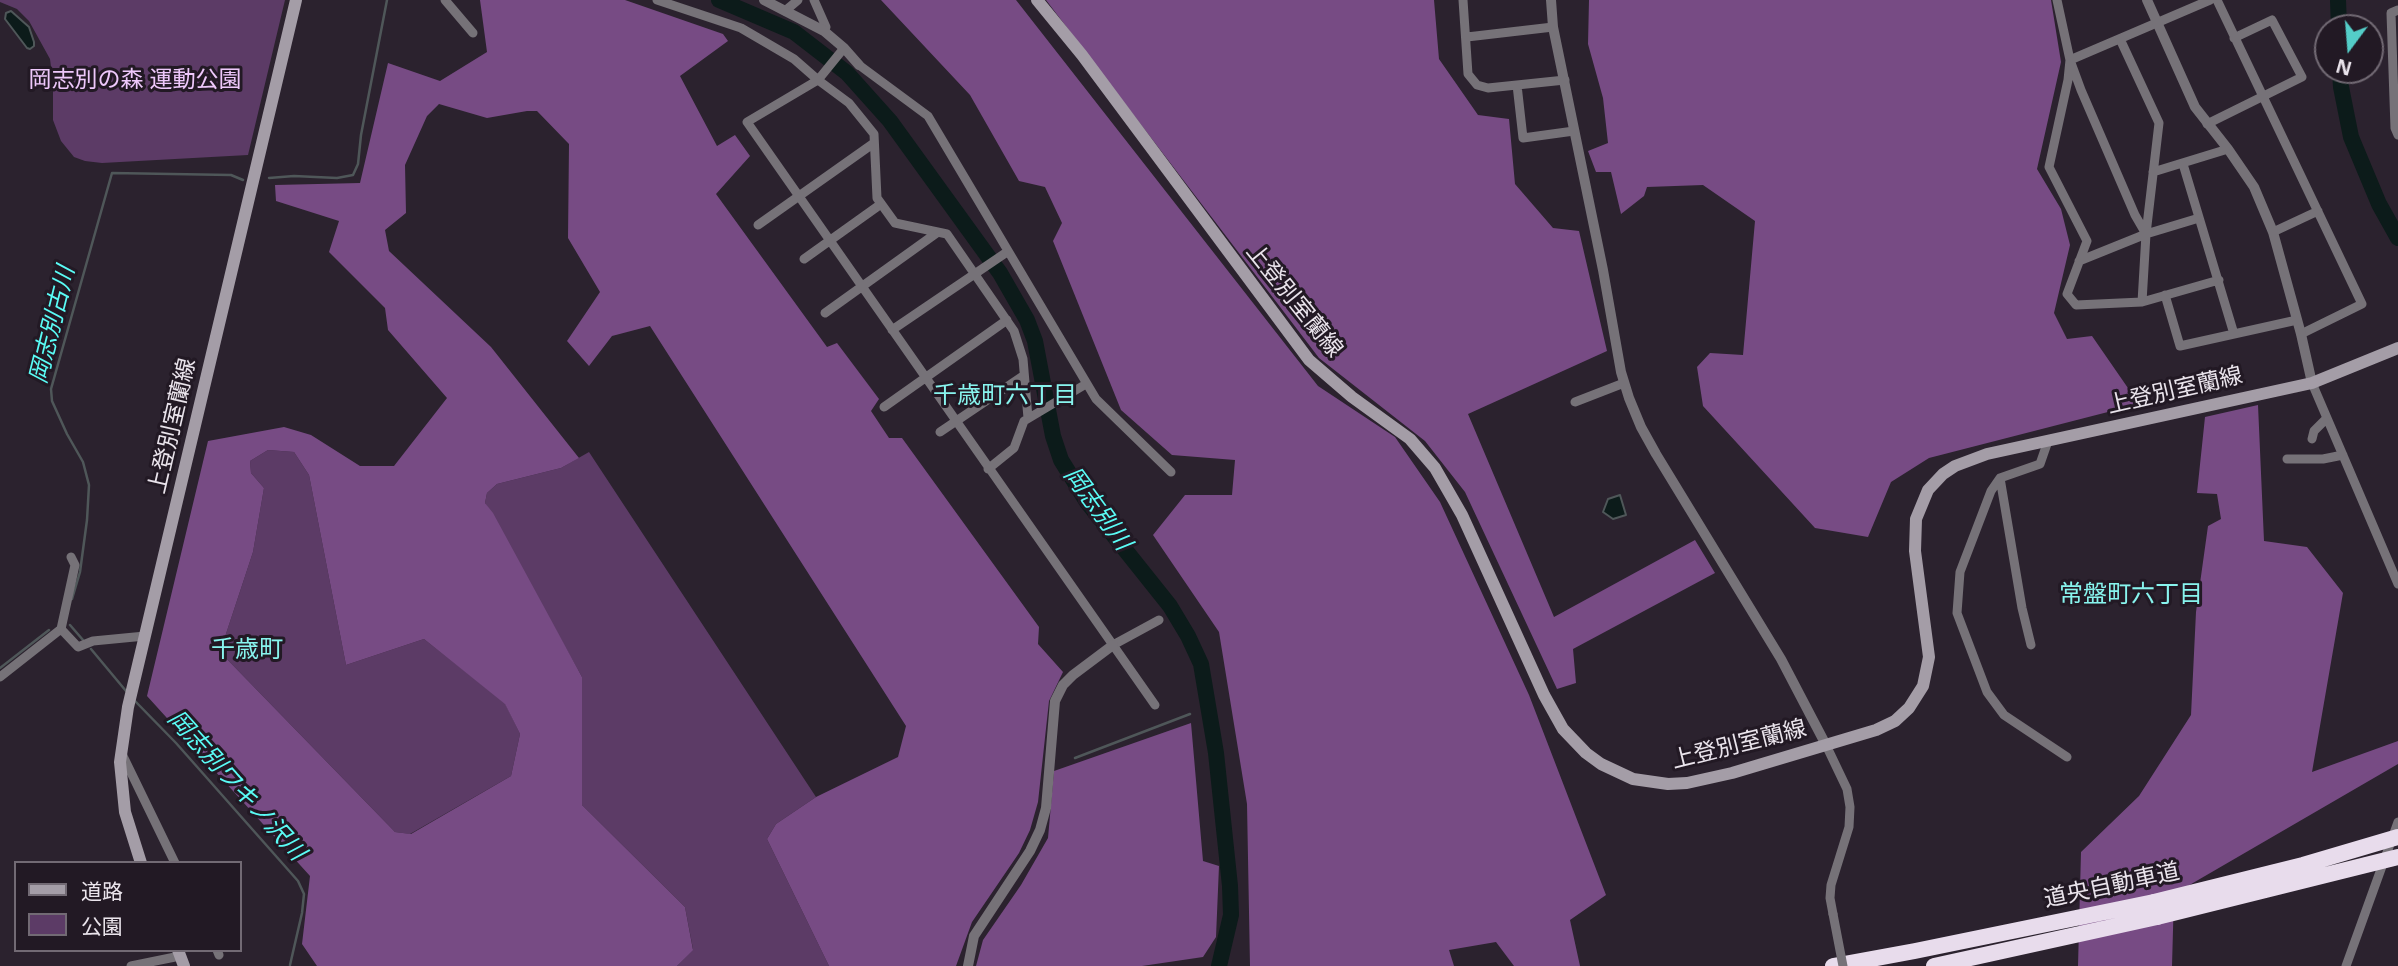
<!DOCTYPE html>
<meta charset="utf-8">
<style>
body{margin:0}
#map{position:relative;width:2398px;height:966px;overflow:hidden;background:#2b222e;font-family:"Noto Sans","Noto Sans JP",sans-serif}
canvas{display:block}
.legend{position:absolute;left:14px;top:861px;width:228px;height:91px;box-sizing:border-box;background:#221924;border:2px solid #726a74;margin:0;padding:9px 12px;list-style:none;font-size:21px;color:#eae4ec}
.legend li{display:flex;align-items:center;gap:14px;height:35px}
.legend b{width:35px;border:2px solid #726a74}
.north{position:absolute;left:2314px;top:14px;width:70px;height:70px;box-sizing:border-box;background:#221924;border:2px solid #726a74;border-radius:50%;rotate:196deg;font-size:19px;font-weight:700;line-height:28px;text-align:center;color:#eae4ec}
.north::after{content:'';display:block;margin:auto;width:24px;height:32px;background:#54cdc8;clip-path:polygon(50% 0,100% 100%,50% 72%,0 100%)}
</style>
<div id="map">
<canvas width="2398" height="966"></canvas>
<ul class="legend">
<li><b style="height:9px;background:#a49da7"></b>道路</li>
<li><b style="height:19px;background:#5c3b66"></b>公園</li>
</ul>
<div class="north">N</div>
</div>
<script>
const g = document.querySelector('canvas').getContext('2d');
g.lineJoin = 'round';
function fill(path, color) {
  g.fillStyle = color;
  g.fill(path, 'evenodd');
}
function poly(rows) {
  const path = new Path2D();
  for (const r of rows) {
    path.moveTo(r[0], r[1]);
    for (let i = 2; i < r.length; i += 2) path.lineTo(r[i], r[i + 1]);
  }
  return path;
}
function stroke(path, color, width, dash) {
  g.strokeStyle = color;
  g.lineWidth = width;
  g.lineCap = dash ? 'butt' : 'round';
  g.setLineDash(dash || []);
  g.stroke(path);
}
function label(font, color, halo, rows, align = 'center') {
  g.font = font + ' "Noto Sans","Noto Sans JP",sans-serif';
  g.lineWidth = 6;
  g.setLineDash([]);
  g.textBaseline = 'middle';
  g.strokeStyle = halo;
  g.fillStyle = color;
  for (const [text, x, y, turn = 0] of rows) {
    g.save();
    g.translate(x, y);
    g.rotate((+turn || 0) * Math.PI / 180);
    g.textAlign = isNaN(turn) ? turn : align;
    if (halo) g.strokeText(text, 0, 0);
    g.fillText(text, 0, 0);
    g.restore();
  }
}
fill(poly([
 [0,0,285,0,248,155,102,163,85,161,74,157,61,141,53,120,53,82,50,59,29,21,17,9,0,2],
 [268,450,294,452,309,475,346,665,424,639,505,703,520,734,511,776,410,834,395,832,220,652,253,552,264,488,251,473,250,461],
 [589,452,816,797,776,824,767,839,829,966,677,966,693,949,685,907,582,805,582,677,485,503,487,493,497,484,561,468]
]), '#5c3b66');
fill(poly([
 [480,0,625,0,723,34,728,41,680,76,717,146,735,135,750,156,716,194,827,347,837,343,879,399,871,411,889,438,902,438,1039,627,1038,644,1063,672,1049,701,1038,802,1030,830,1019,853,972,922,956,966,829,966,767,839,776,824,816,797,898,757,906,726,650,326,612,336,589,366,567,341,600,292,568,238,569,144,537,111,527,111,487,118,439,104,427,116,405,165,406,213,385,230,389,251,491,347,579,458,561,468,497,484,487,493,485,503,493,513,582,677,582,805,685,907,693,950,677,966,317,966,302,944,310,876,147,696,208,441,284,427,311,435,360,466,394,466,447,398,388,330,385,308,329,252,339,221,276,201,275,185,360,183,388,63,440,81,487,52],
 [268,450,294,452,309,475,346,665,424,639,505,704,520,734,511,776,411,834,395,832,220,652,253,552,264,488,251,473,250,461],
 [881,0,1016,0,1318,386,1395,437,1440,502,1529,695,1606,895,1570,920,1580,966,1514,966,1496,942,1449,950,1454,966,1250,966,1247,804,1219,632,1153,535,1185,495,1232,495,1235,460,1172,455,1121,410,1053,241,1062,223,1045,187,1019,181,970,95],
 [1046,0,1434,0,1439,59,1478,115,1509,119,1515,184,1553,228,1579,231,1607,351,1468,414,1554,617,1695,540,1715,573,1573,649,1576,683,1557,689,1465,492,1425,441,1319,358],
 [1589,0,2051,0,2061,62,2037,169,2061,209,2070,245,2054,313,2067,339,2092,336,2139,404,1929,458,1891,482,1868,537,1815,528,1703,406,1697,367,1710,353,1743,355,1755,221,1703,185,1647,187,1644,196,1621,214,1611,172,1596,172,1588,151,1608,143,1603,98,1588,44],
 [2258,405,2264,541,2307,547,2343,593,2312,772,2398,741,2398,764,2174,894,2172,966,2078,966,2081,852,2139,796,2191,715,2196,612,2208,526,2221,519,2217,494,2197,493,2205,417],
 [1191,723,1203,861,1219,866,1216,937,1203,957,1142,966,976,966,983,940,1021,885,1048,838,1054,771]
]), '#774b84');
const water = poly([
 [11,11,29,27,34,42,34,46,30,49,27,48,5,19,6,13,11,11],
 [1620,495,1626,515,1613,519,1603,512,1608,499,1620,495]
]);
fill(water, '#0c1b1a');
stroke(water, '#4f5759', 2);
stroke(poly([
 [269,178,294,176,337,178,353,175,358,164,361,135,387,0],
 [72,599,80,572,87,520,89,485,83,462,67,434,52,401,51,389,112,173,231,175,243,180],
 [70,625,83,640],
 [91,649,126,691],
 [0,668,49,630],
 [135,701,176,743,298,881,304,894,302,913,290,965],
 [1075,758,1190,714]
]), '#4f5759', 2.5);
stroke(poly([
 [719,0,794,32,847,73,890,121,1000,273,1027,320,1035,341,1053,436,1061,460,1087,502,1170,606,1188,636,1201,664,1216,753,1230,886,1231,915,1219,966],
 [2338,0,2339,28],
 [2340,70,2341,87,2351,137,2379,204,2398,238]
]), '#0c1b1a', 16);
stroke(poly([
 [445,0,473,33],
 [657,0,741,28,794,59,818,80,849,103,874,134,877,198,895,223,947,234,1014,331,1023,359,1028,418],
 [814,0,826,27,824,31],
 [1463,0,1468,74,1477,85,1488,88,1565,80],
 [2057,0,2070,60,2081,90,2135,215,2146,234],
 [2217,0,2362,304,2301,334],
 [2398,10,2391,13,2395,128,2398,135],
 [785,11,798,0],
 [1467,37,1553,27],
 [2120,39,2159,123,2146,234,2142,302,2219,280],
 [844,48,818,80,747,122,1155,705],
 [2070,60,2068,80,2049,167,2087,241,2067,294,2076,305,2142,302],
 [2070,60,2210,0],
 [859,65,928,116,1096,399,1171,472],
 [1517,85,1523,138,1574,131],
 [2207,124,2302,77,2272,20,2234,38],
 [2183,164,2234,334],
 [2153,172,2228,149],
 [758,225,874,143],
 [2273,232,2318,211],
 [804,259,881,204],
 [2079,261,2146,234,2199,218],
 [2165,295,2180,346,2297,320],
 [825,313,938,232],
 [892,330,1007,252],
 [2312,383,2398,584],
 [1575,402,1624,383],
 [884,407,1007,320],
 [940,432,1023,376],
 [2312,439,2314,431,2327,418],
 [2048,441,2040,464,2000,478,1991,491,1960,572,1957,613,1987,692,2004,715,2067,757],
 [2287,459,2323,459,2343,455],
 [988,469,1014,448,1024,421,1086,384],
 [2000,478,2022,608,2031,645],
 [61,629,75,565,71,557],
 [1113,645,1159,620],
 [0,677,61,629,78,647,93,641,145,636],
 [1826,745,1847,789,1850,807,1849,827,1831,885,1830,898,1833,914],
 [122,754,175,863],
 [217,950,219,955],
 [131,966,180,956],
 [2346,966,2398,822]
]), '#767278', 9);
stroke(poly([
 [764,0,824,31,844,48,859,65],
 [1551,0,1553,27,1603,270,1621,372,1629,398,1641,427,1656,454,1781,659,1826,745],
 [2147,0,2195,107,2228,149,2254,187,2273,232,2301,334,2312,383],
 [968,966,974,936,1030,851,1040,830,1046,808,1055,701,1063,685,1073,675,1113,645]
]), '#767278', 10);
stroke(poly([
 [1037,0,1082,55,1309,360,1352,397,1410,439,1435,468,1462,515,1544,695,1563,729,1586,753,1601,764,1633,779,1668,784,1687,783,1732,773,1876,730,1895,721,1909,708,1923,686,1929,657,1915,551,1916,519,1928,490,1943,474,1955,466,1987,454,2312,383,2398,348],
 [141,863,125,812,120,762,128,707,296,0],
 [178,950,184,966]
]), '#a49da7', 12);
stroke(poly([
 [1833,966,1915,951,2154,902],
 [1934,966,2157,917]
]), '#e8dcec', 16);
stroke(poly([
 [1833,914,1843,966]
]), '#767278', 9);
stroke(poly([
 [2154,902,2303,865,2398,837],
 [2157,917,2398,857]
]), '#e8dcec', 16);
label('23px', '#eec8fb', '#221924', [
 ["岡志別の森 運動公園",135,80]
]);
label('23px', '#eae4ec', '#221924', [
 ["上登別室蘭線",1294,301,51],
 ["上登別室蘭線",2175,391,-13],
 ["上登別室蘭線",173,426,-77],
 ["上登別室蘭線",1739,745,-14],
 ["道央自動車道",2112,886,-12]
]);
label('italic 24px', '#5afcf6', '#221924', [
 ["岡志別古川",53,325,-76],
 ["岡志別川",1097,509,54],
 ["岡志別ワキノ沢川",236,786,48]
]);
label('24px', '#88f4ee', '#221924', [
 ["千歳町六丁目",1005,396],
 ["常盤町六丁目",2131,595],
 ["千歳町",247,650]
]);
</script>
